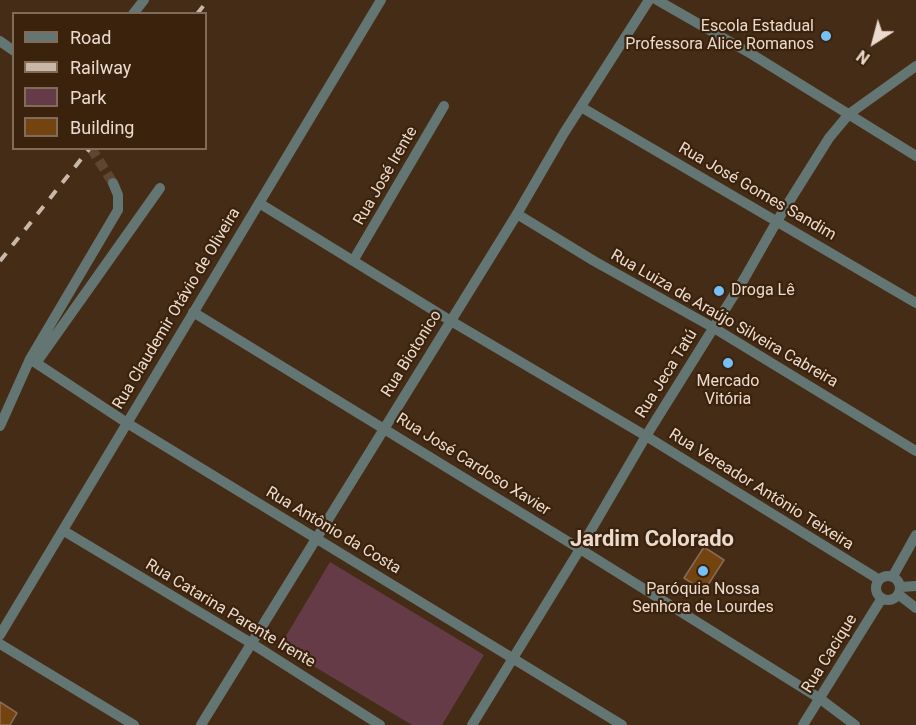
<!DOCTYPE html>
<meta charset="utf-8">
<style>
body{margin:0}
#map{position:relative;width:916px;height:725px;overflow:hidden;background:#452c16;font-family:Roboto,sans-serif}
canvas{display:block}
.legend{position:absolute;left:12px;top:12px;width:195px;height:138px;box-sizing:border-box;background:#3a220c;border:2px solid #816c5a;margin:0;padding:8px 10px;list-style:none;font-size:18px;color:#ebdbce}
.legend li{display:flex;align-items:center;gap:12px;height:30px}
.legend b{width:30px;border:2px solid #816c5a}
.north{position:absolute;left:844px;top:12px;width:60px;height:60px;-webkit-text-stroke:4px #3a220c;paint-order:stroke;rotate:216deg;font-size:16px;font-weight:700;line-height:24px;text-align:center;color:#ebdbce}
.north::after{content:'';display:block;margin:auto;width:21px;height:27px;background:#ebdbce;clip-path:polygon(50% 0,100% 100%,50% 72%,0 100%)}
</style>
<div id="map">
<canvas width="916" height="725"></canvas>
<ul class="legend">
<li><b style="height:8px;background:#647673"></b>Road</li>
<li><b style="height:8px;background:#c9b7a8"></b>Railway</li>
<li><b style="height:16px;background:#643b47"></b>Park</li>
<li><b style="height:16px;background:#744410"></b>Building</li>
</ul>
<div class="north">N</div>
</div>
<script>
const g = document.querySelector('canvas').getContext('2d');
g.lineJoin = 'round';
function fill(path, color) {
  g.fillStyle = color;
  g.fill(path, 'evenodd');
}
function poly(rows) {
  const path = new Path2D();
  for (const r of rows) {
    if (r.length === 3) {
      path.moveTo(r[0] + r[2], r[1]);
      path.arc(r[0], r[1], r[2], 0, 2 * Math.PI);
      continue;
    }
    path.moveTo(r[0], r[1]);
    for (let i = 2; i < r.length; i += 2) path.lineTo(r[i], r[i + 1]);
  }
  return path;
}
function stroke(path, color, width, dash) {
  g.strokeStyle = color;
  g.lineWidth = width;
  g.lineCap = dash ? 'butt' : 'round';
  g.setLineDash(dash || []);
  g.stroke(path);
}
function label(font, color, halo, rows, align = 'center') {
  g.font = font + ' Roboto,sans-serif';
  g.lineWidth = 4.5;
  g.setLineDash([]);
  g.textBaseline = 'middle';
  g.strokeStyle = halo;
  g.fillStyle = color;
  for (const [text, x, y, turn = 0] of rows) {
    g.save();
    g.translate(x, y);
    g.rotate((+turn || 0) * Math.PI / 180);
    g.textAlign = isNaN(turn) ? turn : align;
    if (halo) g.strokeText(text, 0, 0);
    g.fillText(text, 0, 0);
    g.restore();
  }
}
fill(poly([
 [330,562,484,655,442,725,412,725,280,646]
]), '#643b47');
const building = poly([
 [704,547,724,560,704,591,684,578,704,547],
 [0,702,17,713,10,725,0,725,0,702]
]);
fill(building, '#744410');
stroke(building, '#886b54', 1.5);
stroke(poly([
 [91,148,113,183]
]), '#5e4632', 10, [10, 5]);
stroke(poly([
 [657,0,753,55,916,156],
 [133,14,144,0],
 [0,41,14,51],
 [581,107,916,303],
 [259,203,451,321,646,436,878,579],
 [517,214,594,261,714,328,916,451],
 [353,261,444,106],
 [193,312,580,549,819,698,855,725],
 [30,359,127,423,622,725],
 [36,363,160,188],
 [0,426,30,359,118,210,118,195,113,183],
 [64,531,251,643,380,725],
 [888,588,12],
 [893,576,916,535],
 [901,587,916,586],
 [898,594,916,608],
 [0,635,381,0],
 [0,644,134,725],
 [201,725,517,214,564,133,649,0],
 [472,725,580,549,646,436,744,279,777,221,829,138,849,114,916,66],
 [803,725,882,598]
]), '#647673', 10);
stroke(poly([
 [197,14,208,0],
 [0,261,90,148]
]), '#c9b7a8', 4, [10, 10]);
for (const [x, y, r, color] of [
 [826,36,6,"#75c0f6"],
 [719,291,6,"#75c0f6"],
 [728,363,6,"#75c0f6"],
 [703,571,6,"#75c0f6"]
]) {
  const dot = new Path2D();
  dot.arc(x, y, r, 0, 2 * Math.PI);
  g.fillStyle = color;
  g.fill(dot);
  stroke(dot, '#3a220c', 2);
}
label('16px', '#ebdbce', '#3a220c', [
 ["Escola Estadual",814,27,"right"],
 ["Professora Alice Romanos",814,45,"right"],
 ["Droga Lê",731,291,"left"],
 ["Mercado",728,382],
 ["Vitória",728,400],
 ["Paróquia Nossa",703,590],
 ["Senhora de Lourdes",703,608]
]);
label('16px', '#ebdbce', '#3a220c', [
 ["Rua José Irente",386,176,-60],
 ["Rua José Gomes Sandim",757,192,30],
 ["Rua Claudemir Otávio de Oliveira",177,309,-59],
 ["Rua Luiza de Araújo Silveira Cabreira",724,319,30],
 ["Rua Biotonico",412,354,-58],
 ["Rua Jeca Tatú",667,374,-58],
 ["Rua José Cardoso Xavier",473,465,32],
 ["Rua Vereador Antônio Teixeira",761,490,32],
 ["Rua Antônio da Costa",333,531,31],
 ["Rua Catarina Parente Irente",230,614,31],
 ["Rua Cacique",830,654,-58]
]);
label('bold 22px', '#ebdbce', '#3a220c', [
 ["Jardim Colorado",652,540]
]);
</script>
